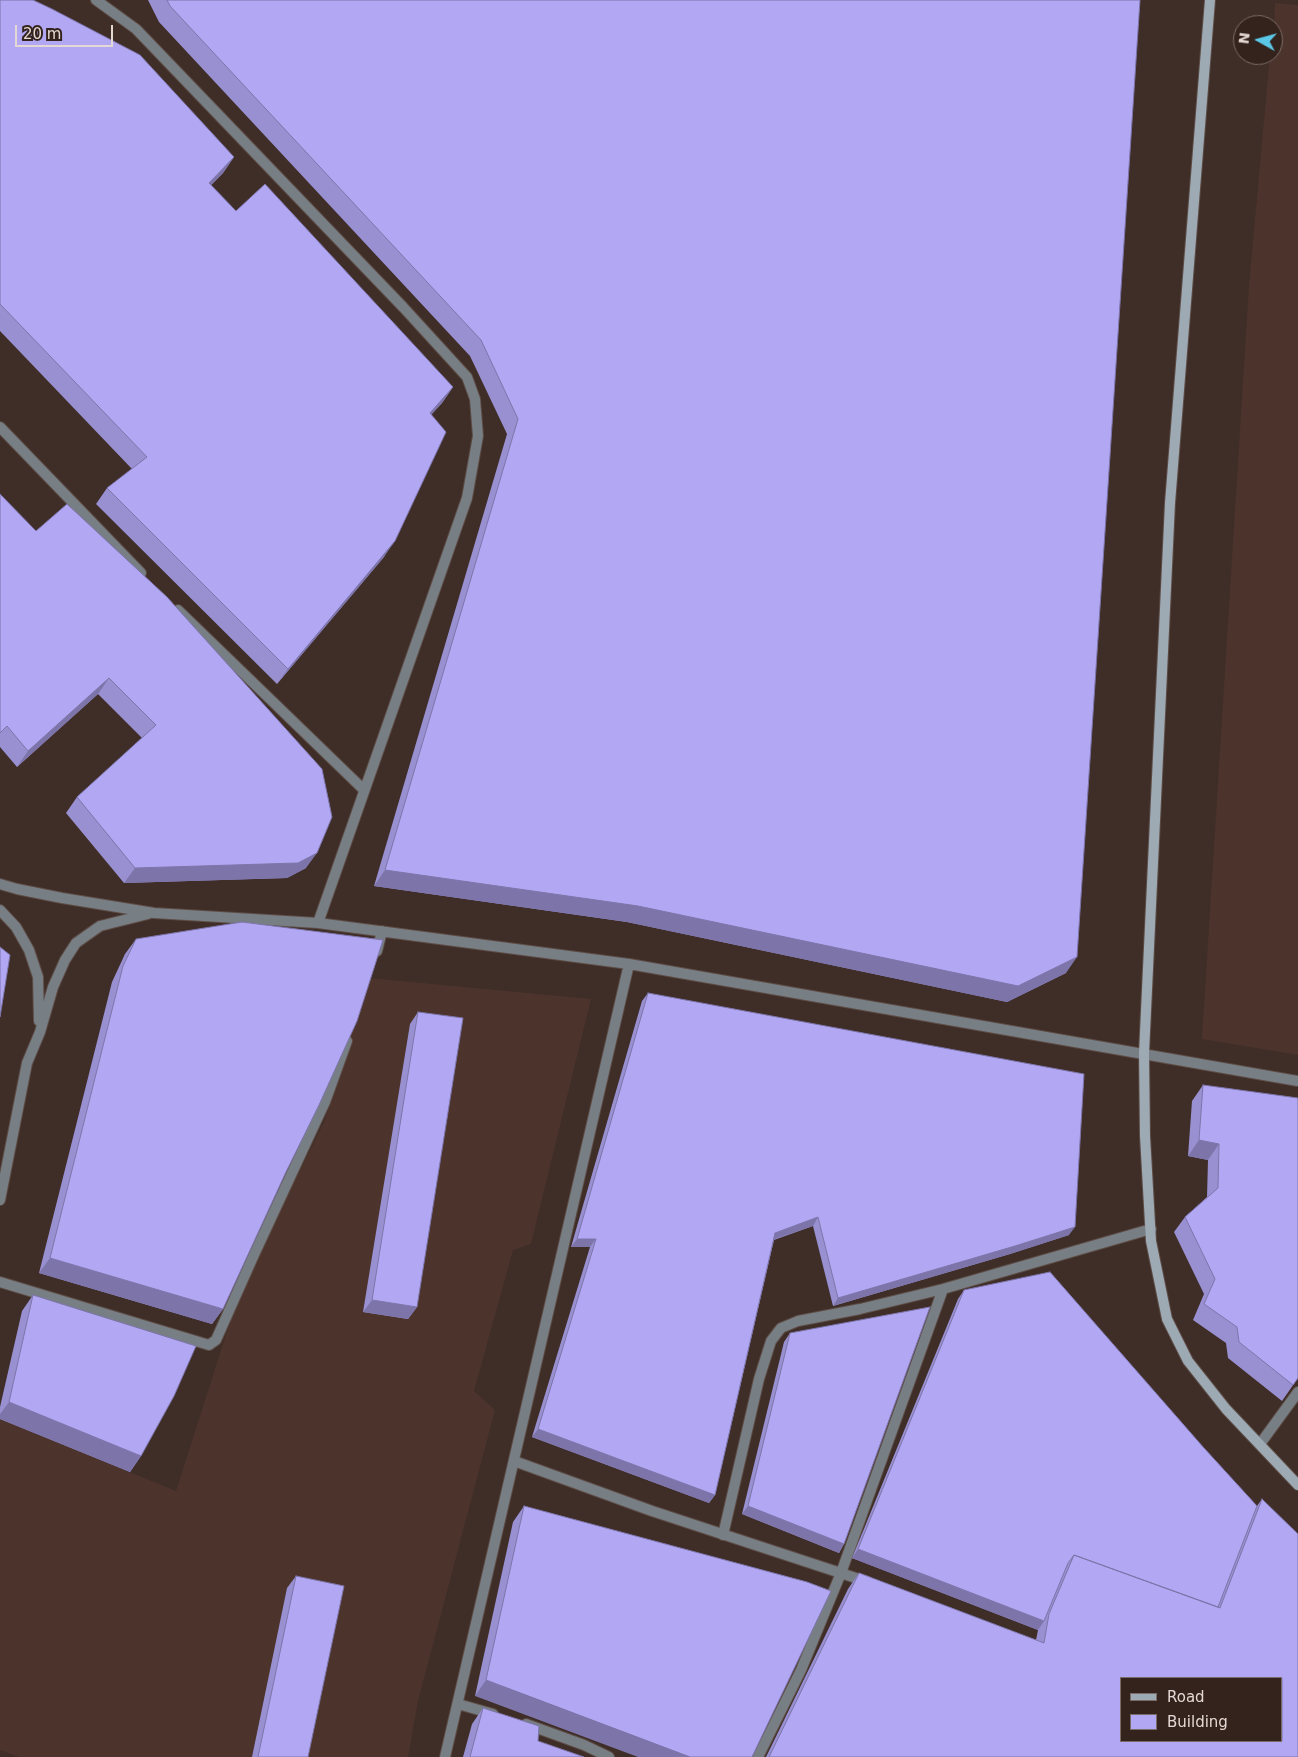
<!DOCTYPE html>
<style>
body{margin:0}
#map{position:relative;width:1298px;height:1757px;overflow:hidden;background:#3f2d27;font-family:"DejaVu Sans",sans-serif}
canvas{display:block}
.legend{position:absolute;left:1120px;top:1677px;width:162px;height:65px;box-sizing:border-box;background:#34231d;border:1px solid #7a6b66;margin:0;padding:6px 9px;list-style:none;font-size:15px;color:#e4d8d4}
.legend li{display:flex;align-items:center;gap:10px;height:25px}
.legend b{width:25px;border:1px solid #7a6b66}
.north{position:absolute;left:1233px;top:15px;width:50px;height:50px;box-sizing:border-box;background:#34231d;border:1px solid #7a6b66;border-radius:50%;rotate:277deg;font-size:14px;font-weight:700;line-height:20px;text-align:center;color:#e4d8d4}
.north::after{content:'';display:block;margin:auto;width:18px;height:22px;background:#5ac8e6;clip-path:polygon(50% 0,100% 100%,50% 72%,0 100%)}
.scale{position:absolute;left:15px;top:25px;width:98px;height:22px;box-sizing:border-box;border:2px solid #e4d8d4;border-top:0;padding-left:6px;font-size:15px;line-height:18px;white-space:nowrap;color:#e4d8d4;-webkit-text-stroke:4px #34231d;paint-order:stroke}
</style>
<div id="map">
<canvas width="1298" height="1757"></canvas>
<ul class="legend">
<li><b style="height:6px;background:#9da9b3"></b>Road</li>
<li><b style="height:14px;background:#b2a7f3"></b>Building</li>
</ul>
<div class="north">N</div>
<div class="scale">20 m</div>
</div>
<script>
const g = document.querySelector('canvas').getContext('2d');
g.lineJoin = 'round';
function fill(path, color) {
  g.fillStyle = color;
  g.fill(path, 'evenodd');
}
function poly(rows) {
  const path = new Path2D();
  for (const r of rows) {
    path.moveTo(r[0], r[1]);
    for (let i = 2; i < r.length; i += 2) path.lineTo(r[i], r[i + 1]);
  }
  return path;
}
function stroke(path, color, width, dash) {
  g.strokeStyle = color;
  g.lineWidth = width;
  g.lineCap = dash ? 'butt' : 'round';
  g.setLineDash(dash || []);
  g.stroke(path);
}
fill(poly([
 [1275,3,1298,5,1298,1055,1202,1039,1249,286,1270,55,1273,55],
 [368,978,591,999,531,1244,513,1250,474,1391,495,1410,418,1701,408,1757,19,1757,0,1750,0,1419,176,1491,240,1291,325,1120]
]), '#4c342c');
const street = poly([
 [96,0,136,29,403,307,467,377,475,399,478,436,467,498,318,923],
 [0,427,141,573],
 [178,610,364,790],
 [0,884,17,889,62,898,154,913,318,923,629,964],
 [0,910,16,927,29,950,38,977,39,1021],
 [377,951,382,931],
 [0,1200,27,1063,40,1032,53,987,65,960,76,943,100,926,148,914],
 [0,1282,209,1345,216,1340,253,1257,325,1102,347,1041],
 [1260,1444,1298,1392],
 [514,1461,652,1511,868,1582],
 [723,1535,759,1379,771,1341,781,1328,798,1321,860,1309,943,1289],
 [458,1704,493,1714],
 [526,1724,584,1745,609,1757],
 [445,1757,629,964,1298,1081],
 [758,1757,801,1670,841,1573,943,1289,1151,1229]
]);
const secondary = poly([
 [1210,0,1170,503,1144,1053,1145,1136,1151,1241,1167,1319,1188,1361,1226,1409,1298,1485]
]);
stroke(street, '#5d4c46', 12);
stroke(secondary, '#5d4c46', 12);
stroke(street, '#777e84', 10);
stroke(secondary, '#9da9b3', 10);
fill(poly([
 [0,0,234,157,223,173,211,185,236,211,453,387,442,403,431,415,384,557,277,684,96,504,107,488,132,469,0,331],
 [148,0,1140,0,1066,973,1007,1002,627,922,374,886,507,434,470,356,159,22],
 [0,494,306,868,287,878,124,883,66,813,77,797,142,738,98,694,17,767,0,747],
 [136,939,223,1309,212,1324,39,1273,112,982,125,954],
 [648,993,1069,1235,1010,1254,833,1306,813,1226,774,1240,715,1495,709,1503,532,1437,590,1247,571,1247,642,1001],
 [418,1012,417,1307,408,1319,363,1312,410,1024],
 [1203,1085,1298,1378,1282,1401,1228,1358,1226,1343,1193,1320,1204,1294,1174,1232,1185,1217,1207,1197,1208,1160,1188,1156,1192,1101],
 [964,1290,1204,1448,1257,1506,1262,1499,1298,1757,766,1757,848,1589,859,1573,1036,1640,1038,1630,852,1558,958,1299],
 [33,1295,141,1456,130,1472,0,1419,0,1407,22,1311],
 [790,1333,844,1544,839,1553,742,1514,784,1342],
 [524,1506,807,1582,475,1696,513,1522],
 [296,1576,308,1757,252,1757,287,1588],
 [483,1708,538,1741,584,1757,463,1757,472,1724]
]), '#9990d1');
fill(poly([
 [234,157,223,173,198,199,209,183],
 [453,387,442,403,419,428,430,413],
 [395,541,384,557,277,684,288,669],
 [109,678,98,694,17,767,28,751],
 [317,853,306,868,287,878,124,883,135,868],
 [385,870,1077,957,1066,973,1007,1002,627,922,374,886],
 [1199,1140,1219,1144,1208,1160,1188,1156],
 [818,1217,813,1226,769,1241,775,1233],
 [1075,1227,1069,1235,1010,1254,833,1306,838,1298],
 [577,1239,596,1239,590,1247,571,1247],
 [50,1258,223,1309,212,1324,39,1273],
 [372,1300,417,1307,408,1319,363,1312],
 [9,1402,141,1456,130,1472,0,1419,0,1414],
 [538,1429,715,1495,709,1503,532,1437],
 [748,1506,844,1544,839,1553,742,1514],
 [858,1549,1044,1621,1038,1630,852,1558],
 [486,1680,690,1757,638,1757,475,1696]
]), '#7d75aa');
const building = poly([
 [0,0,33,0,52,9,140,55,234,157,209,183,236,211,265,184,453,387,430,413,446,432,395,541,288,669,107,488,147,457,0,304,0,0],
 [167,0,1140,0,1077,957,1018,986,638,906,385,870,518,419,481,340,170,6,167,0],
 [0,494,36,531,67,504,167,597,322,769,332,817,317,853,298,863,135,868,77,797,156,725,109,678,28,751,7,726,0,733,0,494],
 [242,922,383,940,357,1021,319,1105,286,1172,223,1309,50,1258,123,966,136,939,242,922],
 [0,947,10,955,0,1017,0,947],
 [648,993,1084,1074,1075,1227,1015,1246,838,1298,818,1217,775,1233,715,1495,538,1429,596,1239,577,1239,648,993],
 [418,1012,463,1018,417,1307,372,1300,418,1012],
 [1203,1085,1298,1098,1298,1378,1293,1385,1239,1342,1237,1327,1204,1304,1215,1279,1185,1217,1218,1188,1219,1144,1199,1140,1203,1085],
 [1050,1272,1204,1448,1257,1506,1218,1607,1074,1555,1068,1563,1044,1621,858,1549,964,1290,1050,1272],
 [33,1295,196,1346,174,1396,141,1456,9,1402,33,1295],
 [930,1307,844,1544,748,1506,790,1333,930,1307],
 [1262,1499,1298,1534,1298,1757,769,1757,859,1573,1044,1643,1049,1614,1074,1555,1220,1608,1262,1499],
 [1122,1678,1282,1678,1282,1741,1122,1741,1122,1678],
 [524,1506,807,1582,831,1591,752,1757,690,1757,486,1680,524,1506],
 [296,1576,344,1586,308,1757,258,1757,296,1576],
 [483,1708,539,1726,538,1741,584,1757,470,1757,483,1708]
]);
fill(building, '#b2a7f3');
stroke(building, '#7d75aa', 1);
</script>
